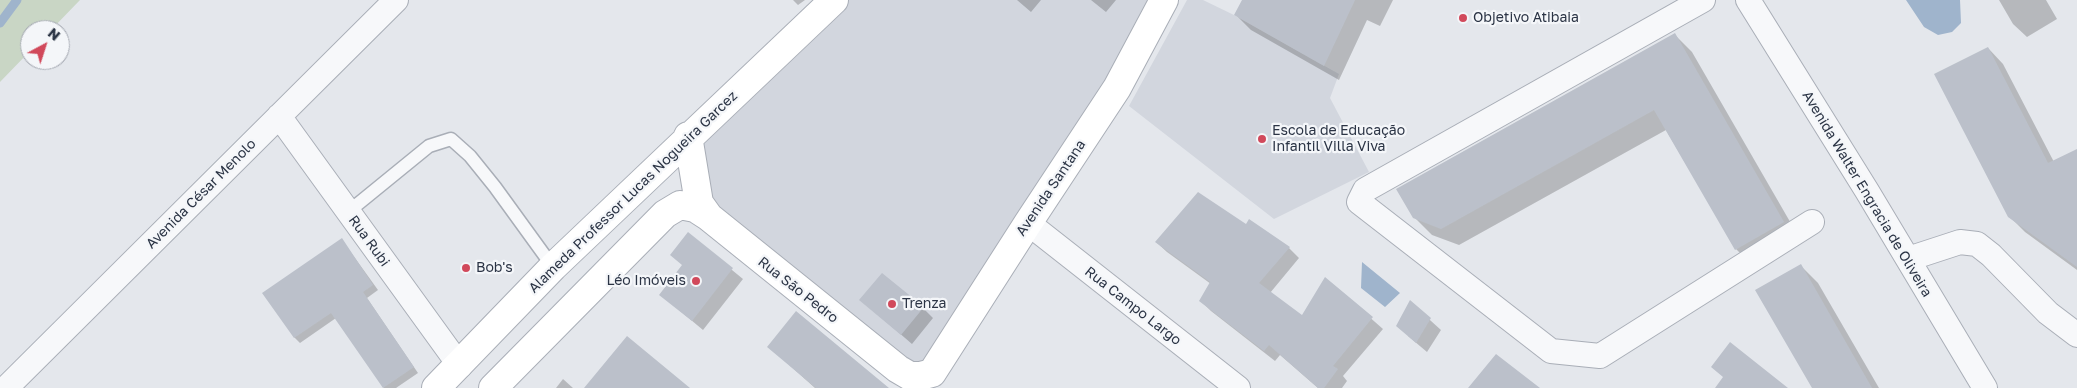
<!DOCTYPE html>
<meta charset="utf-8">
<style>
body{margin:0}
#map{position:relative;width:2077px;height:388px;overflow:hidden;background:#e4e7ec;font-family:"Golos Text",sans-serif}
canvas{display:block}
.north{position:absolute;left:20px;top:20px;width:50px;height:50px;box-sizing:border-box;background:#f4f6f9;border:1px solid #a4a8b1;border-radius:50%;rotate:40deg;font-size:14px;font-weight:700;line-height:20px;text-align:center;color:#2b3445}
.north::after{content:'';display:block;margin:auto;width:18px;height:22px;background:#d1495b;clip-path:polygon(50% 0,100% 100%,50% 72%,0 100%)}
</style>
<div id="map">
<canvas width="2077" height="388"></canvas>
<div class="north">N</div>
</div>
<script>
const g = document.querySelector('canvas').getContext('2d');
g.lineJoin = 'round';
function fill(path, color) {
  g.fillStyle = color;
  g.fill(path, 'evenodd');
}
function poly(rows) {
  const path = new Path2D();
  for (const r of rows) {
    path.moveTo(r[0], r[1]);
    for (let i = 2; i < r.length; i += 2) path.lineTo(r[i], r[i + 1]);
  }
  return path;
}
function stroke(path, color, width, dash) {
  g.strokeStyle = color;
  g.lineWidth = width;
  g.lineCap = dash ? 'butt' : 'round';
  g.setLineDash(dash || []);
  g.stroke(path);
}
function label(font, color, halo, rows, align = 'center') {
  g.font = font + ' "Golos Text",sans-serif';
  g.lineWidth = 4.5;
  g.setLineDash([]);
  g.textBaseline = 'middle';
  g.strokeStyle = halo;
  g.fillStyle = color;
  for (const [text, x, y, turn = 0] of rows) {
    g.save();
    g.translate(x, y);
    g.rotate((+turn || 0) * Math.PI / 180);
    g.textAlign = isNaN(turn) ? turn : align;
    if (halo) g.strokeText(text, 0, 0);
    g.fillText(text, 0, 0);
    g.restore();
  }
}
fill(poly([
 [838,0,1159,0,920,376,696,188,688,136],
 [1187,0,1203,0,1234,15,1339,74,1330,98,1369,172,1274,219,1129,106]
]), '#d2d6de');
fill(poly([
 [0,0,80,0,51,30,30,30,30,51,0,82]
]), '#c9d6c5');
fill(poly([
 [1906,0,1960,0,1961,23,1952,32,1938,35,1924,27],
 [1362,262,1400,293,1385,307,1361,288]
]), '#9fb4cc');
fill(poly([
 [793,0,805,0,798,5],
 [1017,0,1041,0,1031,12],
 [1091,0,1116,0,1106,12],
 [1243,0,1393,0,1380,26,1367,20,1339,80,1251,30,1236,15],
 [1999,0,2046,0,2057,19,2027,37,2013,24],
 [1675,35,1692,52,1800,239,1753,266,1736,249,1666,130,1459,245,1432,235,1414,217],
 [1988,48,2003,64,2054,162,2077,150,2077,270,2025,232,2009,216],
 [1249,221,1289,248,1299,258,1270,293,1302,317,1326,279,1383,329,1343,376,1347,381,1342,388,1318,388,1280,355,1275,361,1211,311,1201,301,1211,284,1167,252,1156,242,1246,226],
 [688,234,743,279,703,330,661,295,683,266],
 [342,240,378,290,367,298,418,373,396,388,384,388,336,318,300,343,294,337],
 [1801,266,1818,283,1879,388,1813,388],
 [861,300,923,308,933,318,912,344],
 [1410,302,1441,330,1427,352,1408,336],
 [769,347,884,388,815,388],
 [563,379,573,388,556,388]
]), '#0003');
stroke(poly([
 [0,23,17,0]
]), '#9fb4cc', 9);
fill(poly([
 [1242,0,1355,0,1324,66,1234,15],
 [1675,33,1784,222,1735,250,1654,110,1441,229,1413,218,1396,189],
 [1988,47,2048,163,2077,149,2077,267,2008,217,1934,74],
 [1198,192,1246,224,1249,219,1290,247,1259,283,1302,315,1325,277,1373,317,1333,366,1338,369,1324,388,1318,388,1269,345,1264,351,1199,301,1210,282,1155,242],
 [688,232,733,268,692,321,659,295,682,265,670,255],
 [342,238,373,285,363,292,414,367,383,388,331,313,294,338,262,293],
 [1801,264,1872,388,1812,388,1755,290],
 [882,273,924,307,901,335,859,300],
 [1410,300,1431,318,1416,343,1396,326],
 [796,311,889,388,816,388,767,347],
 [627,336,690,388,584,388],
 [1730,342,1788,388,1715,388,1723,377,1711,367],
 [1496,354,1540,388,1468,388]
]), '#bbc0ca');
const service = poly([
 [348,212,429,146,451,139,470,156,495,187,553,267]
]);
const minor = poly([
 [1703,0,1365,190,1359,202,1551,351,1600,356,1812,222],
 [1748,0,1867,191,1985,388],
 [279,116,460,366],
 [1028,223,1238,388],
 [1908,259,1960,242,1977,244,1991,255,2048,313,2077,335],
 [6,388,396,0]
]);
const secondary = poly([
 [688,136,699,203,709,217],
 [436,388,553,267,834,0],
 [493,388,665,214,680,205,695,208,709,217,898,369,910,376,920,376,932,373,1028,223,1117,88,1164,0]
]);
stroke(service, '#a9aeb7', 15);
stroke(minor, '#a9aeb7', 26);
stroke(secondary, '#a9aeb7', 30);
stroke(service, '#f7f8fa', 12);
stroke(minor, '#f7f8fa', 24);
stroke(secondary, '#fff', 28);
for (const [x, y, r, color] of [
 [1463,18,5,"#d1495b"],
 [1262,139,5,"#d1495b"],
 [466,268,5,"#d1495b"],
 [696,281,5,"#d1495b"],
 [892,304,5,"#d1495b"]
]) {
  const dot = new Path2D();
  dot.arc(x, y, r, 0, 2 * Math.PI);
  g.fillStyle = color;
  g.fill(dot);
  stroke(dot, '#f4f6f9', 2);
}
label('14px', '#2b3445', '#f4f6f9', [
 ["Objetivo Atibaia",1473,18],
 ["Escola de Educação",1272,131],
 ["Infantil Villa Viva",1272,147],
 ["Bob's",476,268],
 ["Léo Imóveis",686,281,"right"],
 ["Trenza",902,304]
], 'left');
label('14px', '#2b3445', '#f4f6f9', [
 ["Avenida Santana",1051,188,-56],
 ["Alameda Professor Lucas Nogueira Garcez",633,192,-44],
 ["Avenida César Menolo",201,194,-45],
 ["Avenida Walter Engracia de Oliveira",1867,194,59],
 ["Rua Rubi",369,241,54],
 ["Rua São Pedro",798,290,38],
 ["Rua Campo Largo",1133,306,38]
]);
</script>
